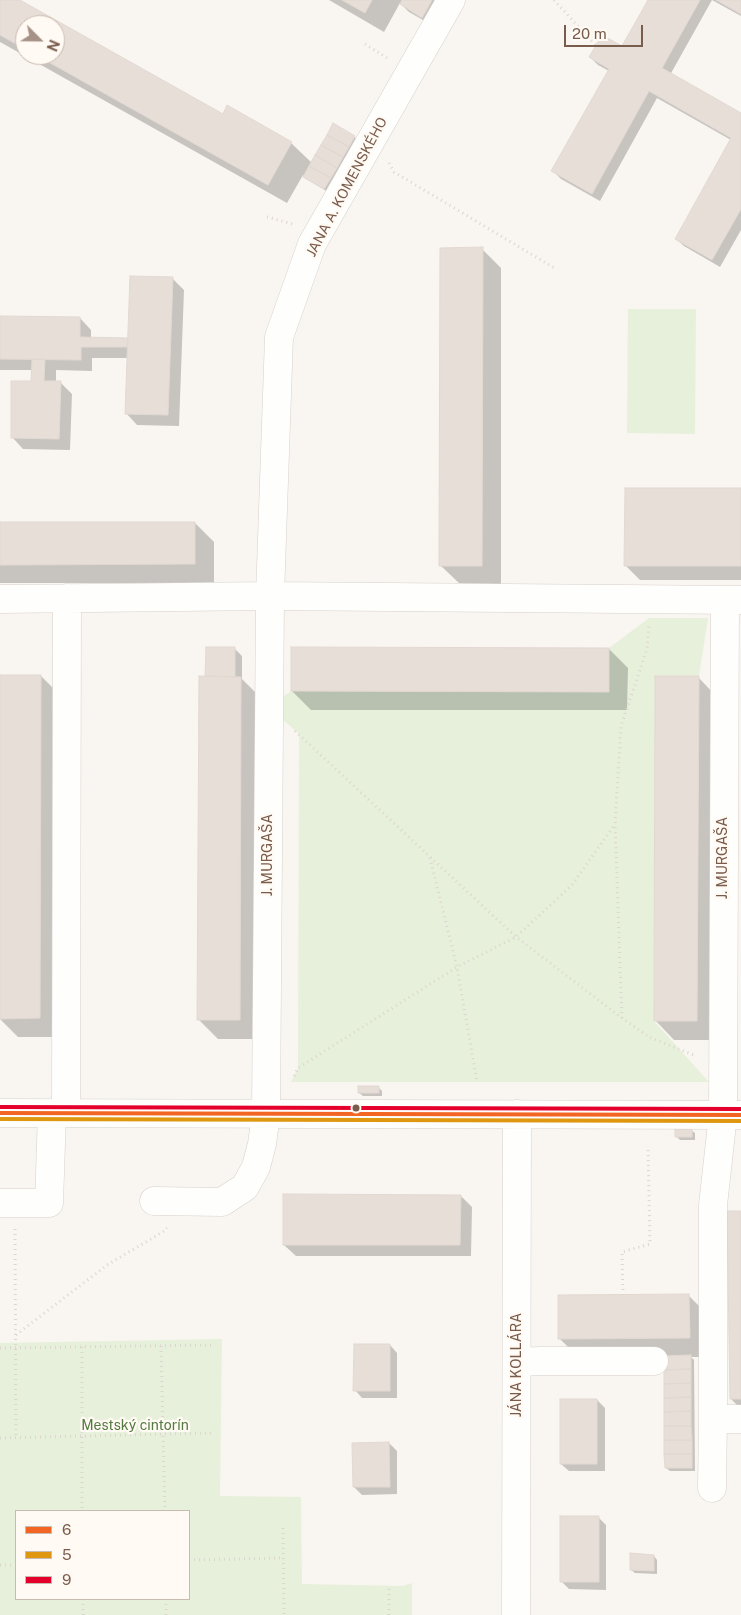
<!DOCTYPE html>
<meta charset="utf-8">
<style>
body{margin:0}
#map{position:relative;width:741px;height:1615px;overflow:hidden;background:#f9f5f0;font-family:"Public Sans",sans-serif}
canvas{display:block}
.legend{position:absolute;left:15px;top:1510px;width:175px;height:90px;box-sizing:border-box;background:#fffaf3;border:1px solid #cabbb1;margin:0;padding:6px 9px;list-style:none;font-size:15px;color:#7a5c4d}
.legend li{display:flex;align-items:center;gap:10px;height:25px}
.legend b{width:25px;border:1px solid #cabbb1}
.north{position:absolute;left:15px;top:15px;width:50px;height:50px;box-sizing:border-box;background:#fffaf3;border:1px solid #cabbb1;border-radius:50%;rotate:113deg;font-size:14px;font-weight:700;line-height:20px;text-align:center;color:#7a5c4d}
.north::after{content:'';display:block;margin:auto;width:18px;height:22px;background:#a69286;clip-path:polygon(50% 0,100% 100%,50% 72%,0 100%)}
.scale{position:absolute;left:564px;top:25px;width:79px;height:22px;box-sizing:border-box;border:2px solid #7a5c4d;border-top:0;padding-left:6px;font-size:15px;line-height:18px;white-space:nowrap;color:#7a5c4d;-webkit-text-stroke:4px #fffaf3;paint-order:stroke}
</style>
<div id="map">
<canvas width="741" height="1615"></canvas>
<ul class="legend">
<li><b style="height:6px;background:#f26522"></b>6</li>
<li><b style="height:6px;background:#de970f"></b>5</li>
<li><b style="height:6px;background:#e4002b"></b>9</li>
</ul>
<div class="north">N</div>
<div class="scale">20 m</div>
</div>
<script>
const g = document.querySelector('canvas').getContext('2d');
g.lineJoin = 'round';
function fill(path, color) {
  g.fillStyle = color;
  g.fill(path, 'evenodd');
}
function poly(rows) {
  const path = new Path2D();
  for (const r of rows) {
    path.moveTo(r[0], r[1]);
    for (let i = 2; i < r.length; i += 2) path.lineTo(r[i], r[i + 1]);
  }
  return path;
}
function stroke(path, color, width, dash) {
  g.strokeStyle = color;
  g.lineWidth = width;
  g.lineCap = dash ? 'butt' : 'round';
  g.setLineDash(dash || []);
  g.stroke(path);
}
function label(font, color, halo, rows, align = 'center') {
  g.font = font + ' "Public Sans",sans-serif';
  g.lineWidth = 4.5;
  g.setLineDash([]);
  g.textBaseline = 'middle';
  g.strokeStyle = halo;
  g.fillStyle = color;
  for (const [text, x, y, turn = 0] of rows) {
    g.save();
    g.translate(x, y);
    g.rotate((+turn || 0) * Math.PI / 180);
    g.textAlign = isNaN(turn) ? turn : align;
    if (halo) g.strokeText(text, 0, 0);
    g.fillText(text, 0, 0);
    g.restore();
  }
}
fill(poly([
 [628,309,696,309,695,434,627,433],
 [649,618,708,618,699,676,655,676,654,1021,709,1082,291,1082,298,1068,299,734,269,707,291,691,608,692,609,648],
 [222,1339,220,1496,301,1497,302,1584,403,1586,412,1583,412,1615,0,1615,0,1343],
 [16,1511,189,1511,189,1599,16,1599]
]), '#e7f0db');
fill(poly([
 [0,0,18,0,223,116,291,143,312,163,354,137,358,140,328,192,308,180,303,175,287,203,0,42],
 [25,25,55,25,55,55,25,55],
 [329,0,444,0,430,24,409,12,400,3,384,32],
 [649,0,712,0,670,75,741,114,741,230,720,267,684,246,676,239,731,140,657,98,600,201,561,179,553,171,609,71,598,65,590,57,622,48],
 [712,0,741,0,741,16],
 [482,249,501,268,501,584,460,584,440,565],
 [173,279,184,290,179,426,137,425,126,413,128,358,92,358,92,371,56,370,56,382,60,382,72,394,70,450,23,449,12,437,33,382,33,370,0,370,0,318,80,318,91,330,91,338,129,339],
 [741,490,741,580,640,580,625,565],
 [0,523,195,523,214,542,214,583,0,583],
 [235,649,242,656,242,679,260,697,258,1039,218,1039,198,1019,209,678,207,676],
 [609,649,628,668,627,710,311,710,292,691],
 [0,676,41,676,60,695,59,1037,18,1037,0,1019],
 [698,677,717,697,716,1040,674,1040,655,1020],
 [378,1087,382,1091,382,1096,363,1096,359,1093],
 [691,1130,695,1133,695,1140,680,1140,676,1136],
 [461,1196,472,1207,471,1256,296,1256,284,1245],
 [741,1212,741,1409,731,1399],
 [689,1296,708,1315,708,1357,691,1357,694,1360,695,1471,670,1471,666,1468,665,1357,579,1358,560,1339],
 [390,1345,397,1353,397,1398,362,1398,355,1390],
 [597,1400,605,1408,605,1471,569,1471,561,1464],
 [389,1443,397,1451,397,1494,362,1495,354,1487],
 [598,1517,606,1525,606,1590,569,1589,561,1581],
 [654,1556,657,1560,657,1574,635,1573,631,1570]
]), '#0003');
const building = poly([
 [0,0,20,0,223,114,227,105,292,142,268,185,36,55,55,55,55,25,25,25,25,49,0,35,0,0],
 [342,0,372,0,365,13,342,0],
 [402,0,432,0,422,18,400,4,402,0],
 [648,0,700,0,662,68,741,113,741,209,712,260,675,239,731,138,649,91,592,194,551,171,609,69,589,57,602,35,622,46,648,0],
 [716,0,741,0,741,14,716,0],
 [333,123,355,136,349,147,327,135,333,123],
 [327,135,349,147,343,157,321,145,327,135],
 [321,145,343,157,337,168,315,155,321,145],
 [315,155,337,168,331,178,309,166,315,155],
 [309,166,331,178,324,189,303,177,309,166],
 [483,247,482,566,439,566,440,248,483,247],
 [130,276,173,277,168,415,125,414,130,276],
 [0,316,80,317,80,337,128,338,127,347,81,347,81,360,0,359,0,316],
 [32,359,45,359,44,381,61,381,59,439,11,438,11,381,31,381,32,359],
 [625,488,741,488,741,566,624,566,625,488],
 [0,522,195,522,195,564,0,565,0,522],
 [206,647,235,647,235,677,205,676,206,647],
 [291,647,609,648,609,692,291,691,291,647],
 [0,675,41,675,40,1018,0,1019,0,675],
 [199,676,241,677,240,1020,197,1020,199,676],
 [655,676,699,676,697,1021,654,1021,655,676],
 [358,1086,379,1086,379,1093,358,1093,358,1086],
 [675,1129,692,1129,692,1137,675,1137,675,1129],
 [283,1194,461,1195,460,1245,283,1245,283,1194],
 [727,1211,741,1211,741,1399,730,1399,727,1211],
 [689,1294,690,1338,558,1339,558,1295,689,1294],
 [354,1344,390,1344,390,1391,353,1391,354,1344],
 [691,1355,691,1369,664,1370,663,1356,691,1355],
 [691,1369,691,1383,664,1384,664,1370,691,1369],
 [691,1383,691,1397,664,1398,664,1384,691,1383],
 [691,1397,691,1411,664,1412,664,1398,691,1397],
 [560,1399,597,1399,597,1464,560,1464,560,1399],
 [691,1411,691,1426,664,1426,664,1412,691,1411],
 [664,1426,691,1426,692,1440,664,1440,664,1426],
 [664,1440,692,1440,692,1454,664,1454,664,1440],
 [389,1442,390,1487,353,1487,352,1443,389,1442],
 [664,1454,692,1454,692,1468,665,1468,664,1454],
 [560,1516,599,1516,599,1582,560,1582,560,1516],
 [630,1553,654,1555,654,1571,630,1570,630,1553]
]);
fill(building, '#e6ded7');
stroke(building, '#e2d8d2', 1);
const minor = poly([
 [0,599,270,596,741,600],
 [725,600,723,1115,713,1205,713,1419,741,1419],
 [0,1113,740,1115],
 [66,1113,67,598],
 [154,1201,222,1202,245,1187,256,1167,262,1144,266,1114,270,596,279,337,312,244,451,0],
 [0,1203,49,1203,52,1113],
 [517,1362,541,1361,654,1361],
 [712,1488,713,1419],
 [516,1615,517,1114]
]);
stroke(minor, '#d7d1cb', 29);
stroke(poly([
 [554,0,596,46],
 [365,44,387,58],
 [389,163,394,172,556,269],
 [267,217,293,224],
 [295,731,516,937,622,1018,649,1037,696,1056],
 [430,858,457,967,477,1082],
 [622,1018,615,824,621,726,647,649,649,626],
 [294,1076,298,1068,457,967,516,937,572,885,615,824],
 [15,1229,16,1438],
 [623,1295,622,1252,650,1244,648,1146],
 [16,1335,107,1265,166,1230,167,1228],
 [161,1346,165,1511],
 [82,1347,82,1511],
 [0,1348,214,1345],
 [0,1438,212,1433],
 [283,1528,284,1615],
 [189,1560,283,1558],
 [0,1565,16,1565],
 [389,1589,389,1615],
 [83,1599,83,1615],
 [166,1599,166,1615]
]), '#dcd5d0', 3, [1, 4]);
stroke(minor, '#fefefd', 28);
stroke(poly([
 [0,1113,741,1115]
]), '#f26522', 4);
stroke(poly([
 [0,1119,741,1121]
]), '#de970f', 4);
stroke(poly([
 [0,1107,741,1109]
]), '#e4002b', 4);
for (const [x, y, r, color] of [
 [356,1108,4.5,"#7a5c4d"]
]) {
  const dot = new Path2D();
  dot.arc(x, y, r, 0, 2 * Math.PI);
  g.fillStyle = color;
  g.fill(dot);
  stroke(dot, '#fffaf3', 2);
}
label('14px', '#7a5c4d', '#fffaf3', [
 ["JANA A. KOMENSKÉHO",347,187,-62],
 ["J. MURGAŠA",268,855,-90],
 ["J. MURGAŠA",723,858,-90],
 ["JÁNA KOLLÁRA",517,1365,-90]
]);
label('14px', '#537a41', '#fffaf3', [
 ["Mestský cintorín",135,1426]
]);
</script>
